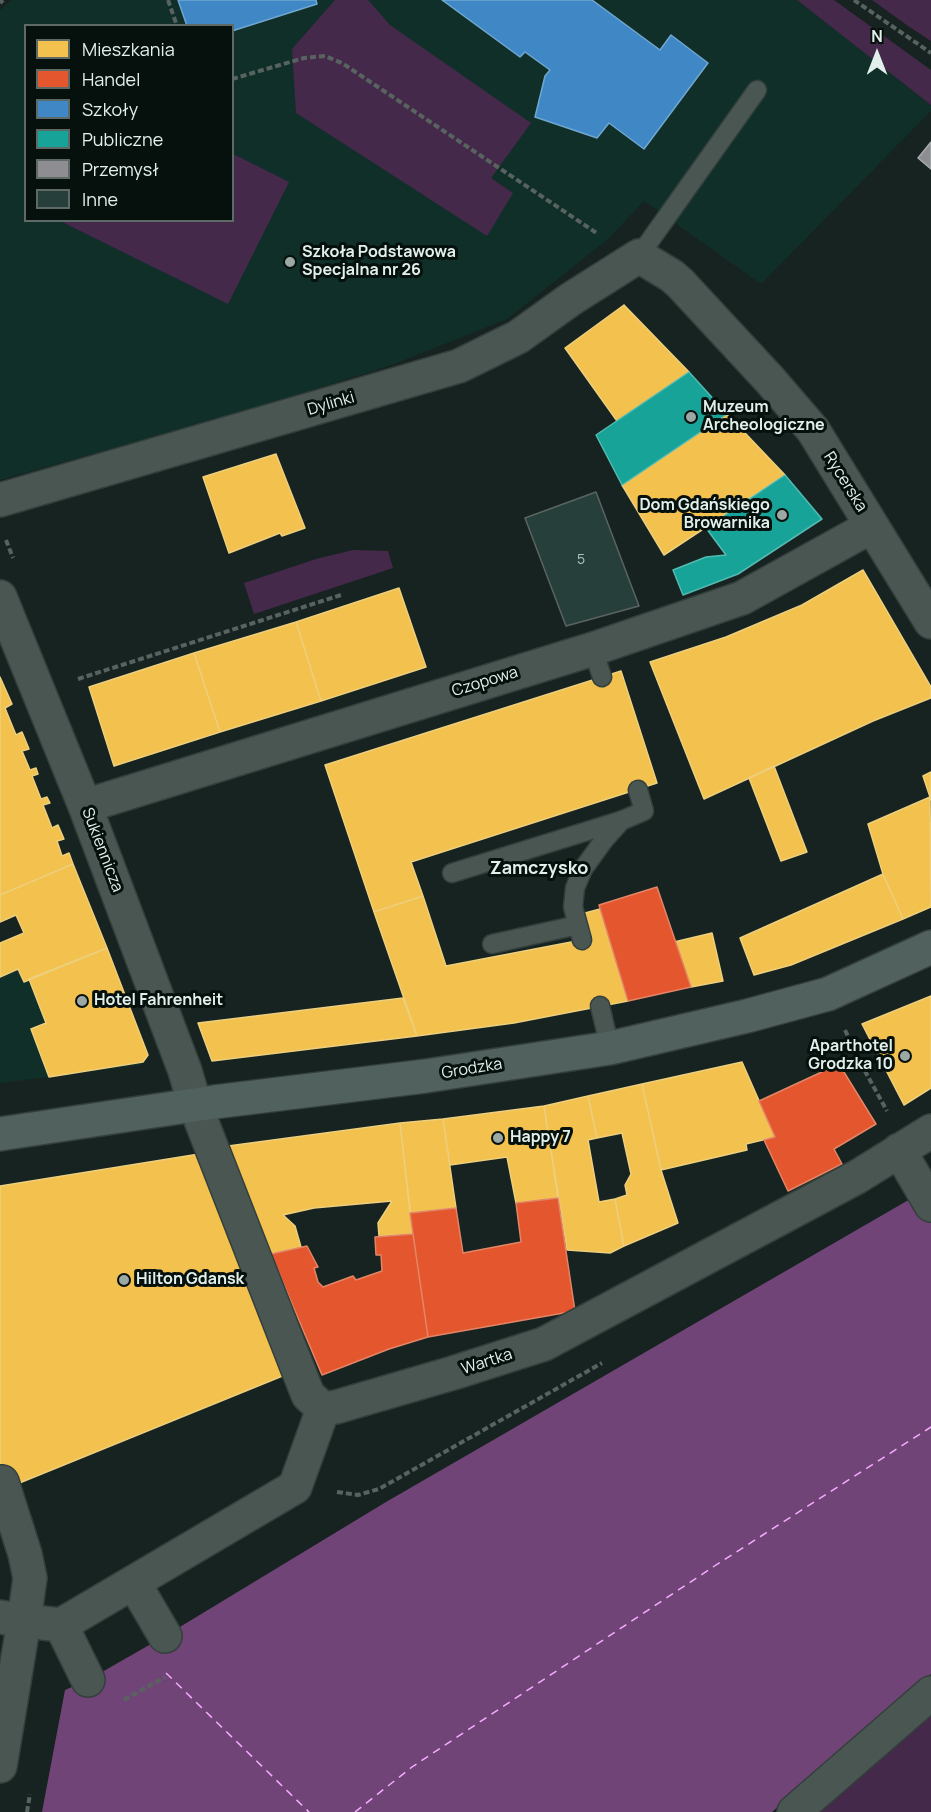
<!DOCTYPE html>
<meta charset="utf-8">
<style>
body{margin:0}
#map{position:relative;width:931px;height:1812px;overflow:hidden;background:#172320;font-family:Manrope,sans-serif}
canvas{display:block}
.legend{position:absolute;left:24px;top:24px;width:210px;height:198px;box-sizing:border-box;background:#06100d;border:2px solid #5e6a66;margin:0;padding:8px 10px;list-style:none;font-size:18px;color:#e2f0eb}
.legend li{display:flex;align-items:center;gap:12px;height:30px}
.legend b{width:30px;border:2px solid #5e6a66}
.north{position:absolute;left:847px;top:24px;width:60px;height:60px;-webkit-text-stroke:4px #06100d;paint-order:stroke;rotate:0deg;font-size:16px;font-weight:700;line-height:24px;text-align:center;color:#e2f0eb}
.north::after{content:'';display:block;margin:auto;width:21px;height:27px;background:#e2f0eb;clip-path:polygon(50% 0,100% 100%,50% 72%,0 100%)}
</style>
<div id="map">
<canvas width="931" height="1812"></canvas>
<ul class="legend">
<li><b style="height:16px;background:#f2c14e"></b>Mieszkania</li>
<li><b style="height:16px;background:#e4572e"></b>Handel</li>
<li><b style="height:16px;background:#3f88c5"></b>Szkoły</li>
<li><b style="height:16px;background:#17a398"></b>Publiczne</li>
<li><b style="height:16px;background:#8d8d92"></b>Przemysł</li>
<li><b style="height:16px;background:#273f3a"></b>Inne</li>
</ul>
<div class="north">N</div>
</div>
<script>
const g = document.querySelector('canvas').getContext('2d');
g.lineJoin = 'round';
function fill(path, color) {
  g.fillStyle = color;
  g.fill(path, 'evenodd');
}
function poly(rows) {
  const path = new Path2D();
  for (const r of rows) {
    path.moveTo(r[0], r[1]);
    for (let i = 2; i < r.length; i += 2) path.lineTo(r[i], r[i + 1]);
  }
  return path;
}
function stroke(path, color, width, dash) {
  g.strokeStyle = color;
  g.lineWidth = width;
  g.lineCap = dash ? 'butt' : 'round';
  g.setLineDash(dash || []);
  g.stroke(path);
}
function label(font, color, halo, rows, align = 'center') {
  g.font = font + ' Manrope,sans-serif';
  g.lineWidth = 6;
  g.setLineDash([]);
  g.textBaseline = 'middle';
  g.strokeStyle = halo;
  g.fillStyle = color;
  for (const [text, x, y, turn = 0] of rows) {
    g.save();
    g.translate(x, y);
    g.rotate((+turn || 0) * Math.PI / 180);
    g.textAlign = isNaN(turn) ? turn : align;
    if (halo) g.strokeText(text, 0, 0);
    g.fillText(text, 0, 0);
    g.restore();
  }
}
fill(poly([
 [12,0,797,0,931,105,931,111,761,284,644,201,607,240,507,319,392,365,242,412,0,480,0,10],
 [26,26,232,26,232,220,26,220],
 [107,948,148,1055,141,1065,0,1083,0,977,18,969]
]), '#102f28');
fill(poly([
 [335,0,368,0,390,25,531,123,491,178,513,193,487,236,296,113,292,49],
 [797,0,834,0,931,70,931,105],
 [872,0,931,0,931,41,908,26],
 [233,154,289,182,228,304,60,221,232,220],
 [353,550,388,551,393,568,254,614,244,583,316,559],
 [931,1706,931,1812,812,1812]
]), '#44294a');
fill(poly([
 [931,1187,931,1674,772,1812,42,1812,65,1690,88,1680,165,1636,386,1502]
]), '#714478');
const homes = poly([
 [624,305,689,372,617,421,565,348,624,305],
 [727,414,785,475,664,555,622,485,727,414],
 [276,454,305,528,282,536,280,533,229,553,203,477,276,454],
 [863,570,931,687,931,698,873,721,704,799,650,662,726,637,802,605,863,570],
 [399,588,426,667,321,701,296,622,399,588],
 [296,622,321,701,220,732,194,653,296,622],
 [194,653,220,732,114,766,89,687,194,653],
 [621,671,657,783,411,862,423,896,374,912,325,765,621,671],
 [0,677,12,704,5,708,16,735,22,732,29,749,22,751,30,770,36,768,38,774,32,776,41,799,47,797,50,803,43,805,52,828,58,825,64,839,57,841,62,856,69,853,73,864,0,895,0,677],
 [774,766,807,852,781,861,749,778,774,766],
 [931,772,931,800,923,776,931,772],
 [930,797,931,907,903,919,883,874,868,824,930,797],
 [73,864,107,948,24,982,18,969,0,977,0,943,24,933,16,915,0,922,0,895,73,864],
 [883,874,903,919,791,965,754,975,740,938,883,874],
 [423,896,446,966,592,938,585,913,600,909,628,1001,514,1023,417,1036,374,912,423,896],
 [712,933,723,981,691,987,674,942,712,933],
 [107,948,148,1055,143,1062,49,1077,31,1029,46,1023,29,979,107,948],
 [931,996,931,1088,904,1105,862,1024,931,996],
 [403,998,417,1036,212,1061,198,1023,403,998],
 [742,1062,775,1137,746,1144,747,1150,661,1170,642,1084,742,1062],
 [642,1084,661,1170,678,1223,624,1246,615,1199,627,1195,625,1185,631,1174,622,1133,597,1138,588,1096,642,1084],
 [588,1096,597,1138,588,1140,599,1202,615,1199,624,1246,610,1253,567,1250,544,1106,588,1096],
 [544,1106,558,1198,516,1203,507,1157,450,1165,443,1119,544,1106],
 [443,1119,456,1208,410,1213,400,1123,443,1119],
 [400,1123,413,1234,379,1236,378,1223,392,1201,314,1208,283,1215,295,1226,301,1247,271,1254,228,1146,400,1123],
 [199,1154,285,1375,17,1484,0,1482,0,1186,199,1154]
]);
fill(homes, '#f2c14e');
stroke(homes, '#edcf7d', 1.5);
const shops = poly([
 [657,887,691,987,628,1001,599,905,657,887],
 [839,1064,876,1124,834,1149,842,1164,788,1191,764,1140,775,1137,759,1101,839,1064],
 [558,1198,575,1311,428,1337,410,1213,456,1208,463,1253,521,1242,516,1203,558,1198],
 [413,1234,428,1337,389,1349,322,1375,271,1254,307,1246,318,1267,314,1268,318,1282,323,1287,353,1276,356,1280,382,1271,381,1255,376,1255,375,1237,413,1234]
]);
fill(shops, '#e4572e');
stroke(shops, '#e38567', 1.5);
const schools = poly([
 [178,0,316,0,317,4,232,31,232,26,187,26,178,0],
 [442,0,592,0,660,50,671,35,708,63,644,149,609,123,597,138,535,117,545,76,550,70,525,52,520,57,442,0]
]);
fill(schools, '#3f88c5');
stroke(schools, '#70a7d0', 1.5);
const public = poly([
 [689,372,727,414,622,485,596,435,689,372],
 [785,475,822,519,738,574,683,595,673,570,706,557,726,555,706,528,785,475]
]);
fill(public, '#17a398');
stroke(public, '#54bab1', 1.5);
const industry = poly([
 [931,142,931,169,918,158,931,142]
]);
fill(industry, '#8d8d92');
stroke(industry, '#a6abad', 1.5);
stroke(poly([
 [166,1673,309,1812],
 [355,1812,412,1767,713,1567,931,1427]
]), '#f5abff', 1.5, [8, 6]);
const building = poly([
 [596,492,639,606,566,626,525,518,596,492]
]);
fill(building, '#273f3a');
stroke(building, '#5a6461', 1.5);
const lane = poly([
 [639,256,757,90],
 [593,649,602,677],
 [452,873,623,820,644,811,638,790],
 [582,940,573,907,575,888,583,869,604,840,622,820],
 [492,944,578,925],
 [600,1006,610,1048]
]);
const street = poly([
 [0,500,459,366,518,337,571,299,639,256,672,276,680,283,770,380,813,430,931,622],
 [0,597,85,806,185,1071,195,1105,308,1395,323,1409,336,1407,453,1373,544,1344,857,1177,931,1131],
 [85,806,593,649,742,598,872,526],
 [899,1150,931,1205],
 [134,1583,165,1636],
 [0,1617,24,1621,30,1578,25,1554,2,1482],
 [43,1623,61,1625,295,1487,323,1409],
 [61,1625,88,1680],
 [0,1766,24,1621,34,1622],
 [794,1812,931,1693]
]);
const secondary = poly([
 [0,1134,214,1102,426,1076,610,1048,747,1016,828,994,931,947]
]);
stroke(lane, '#343f3c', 21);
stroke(street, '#343f3c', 36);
stroke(secondary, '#343f3c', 36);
stroke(poly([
 [168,0,177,26],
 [854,0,931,53],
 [0,3,3,0],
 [232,79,304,58,325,56,342,63,598,234],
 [6,540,13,558],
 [78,679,341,595],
 [845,1030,860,1062,887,1111],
 [337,1492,358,1495,379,1489,602,1363],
 [124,1700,165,1677],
 [27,1812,30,1794]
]), '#586360', 4, [6, 3]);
stroke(lane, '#495652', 18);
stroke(street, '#495652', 33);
stroke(secondary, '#51615d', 33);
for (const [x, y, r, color] of [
 [290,262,6,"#9ba8a4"],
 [691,417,6,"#9ba8a4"],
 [782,515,6,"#9ba8a4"],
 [82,1001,6,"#9ba8a4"],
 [905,1056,6,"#9ba8a4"],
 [498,1138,6,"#9ba8a4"],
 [124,1280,6,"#9ba8a4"]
]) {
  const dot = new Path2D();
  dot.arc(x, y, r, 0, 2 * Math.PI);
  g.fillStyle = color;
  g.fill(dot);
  stroke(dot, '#06100d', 2);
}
label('14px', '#b3c4bf', null, [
 ["5",581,560]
]);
label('bold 16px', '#e2f0eb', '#06100d', [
 ["Szkoła Podstawowa",302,253],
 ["Specjalna nr 26",302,271],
 ["Muzeum",703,408],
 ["Archeologiczne",703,426],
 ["Dom Gdańskiego",770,506,"right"],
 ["Browarnika",770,524,"right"],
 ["Hotel Fahrenheit",94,1001],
 ["Aparthotel",893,1047,"right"],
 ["Grodzka 10",893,1065,"right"],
 ["Happy 7",510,1138],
 ["Hilton Gdansk",136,1280]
], 'left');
label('16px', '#e2f0eb', '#06100d', [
 ["Dylinki",331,404,-16],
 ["Rycerska",845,482,58],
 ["Czopowa",485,682,-17],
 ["Sukiennicza",102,850,69],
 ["Grodzka",472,1069,-9],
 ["Wartka",487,1362,-18]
]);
label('bold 18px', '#e2f0eb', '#06100d', [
 ["Zamczysko",539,869]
]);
</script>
